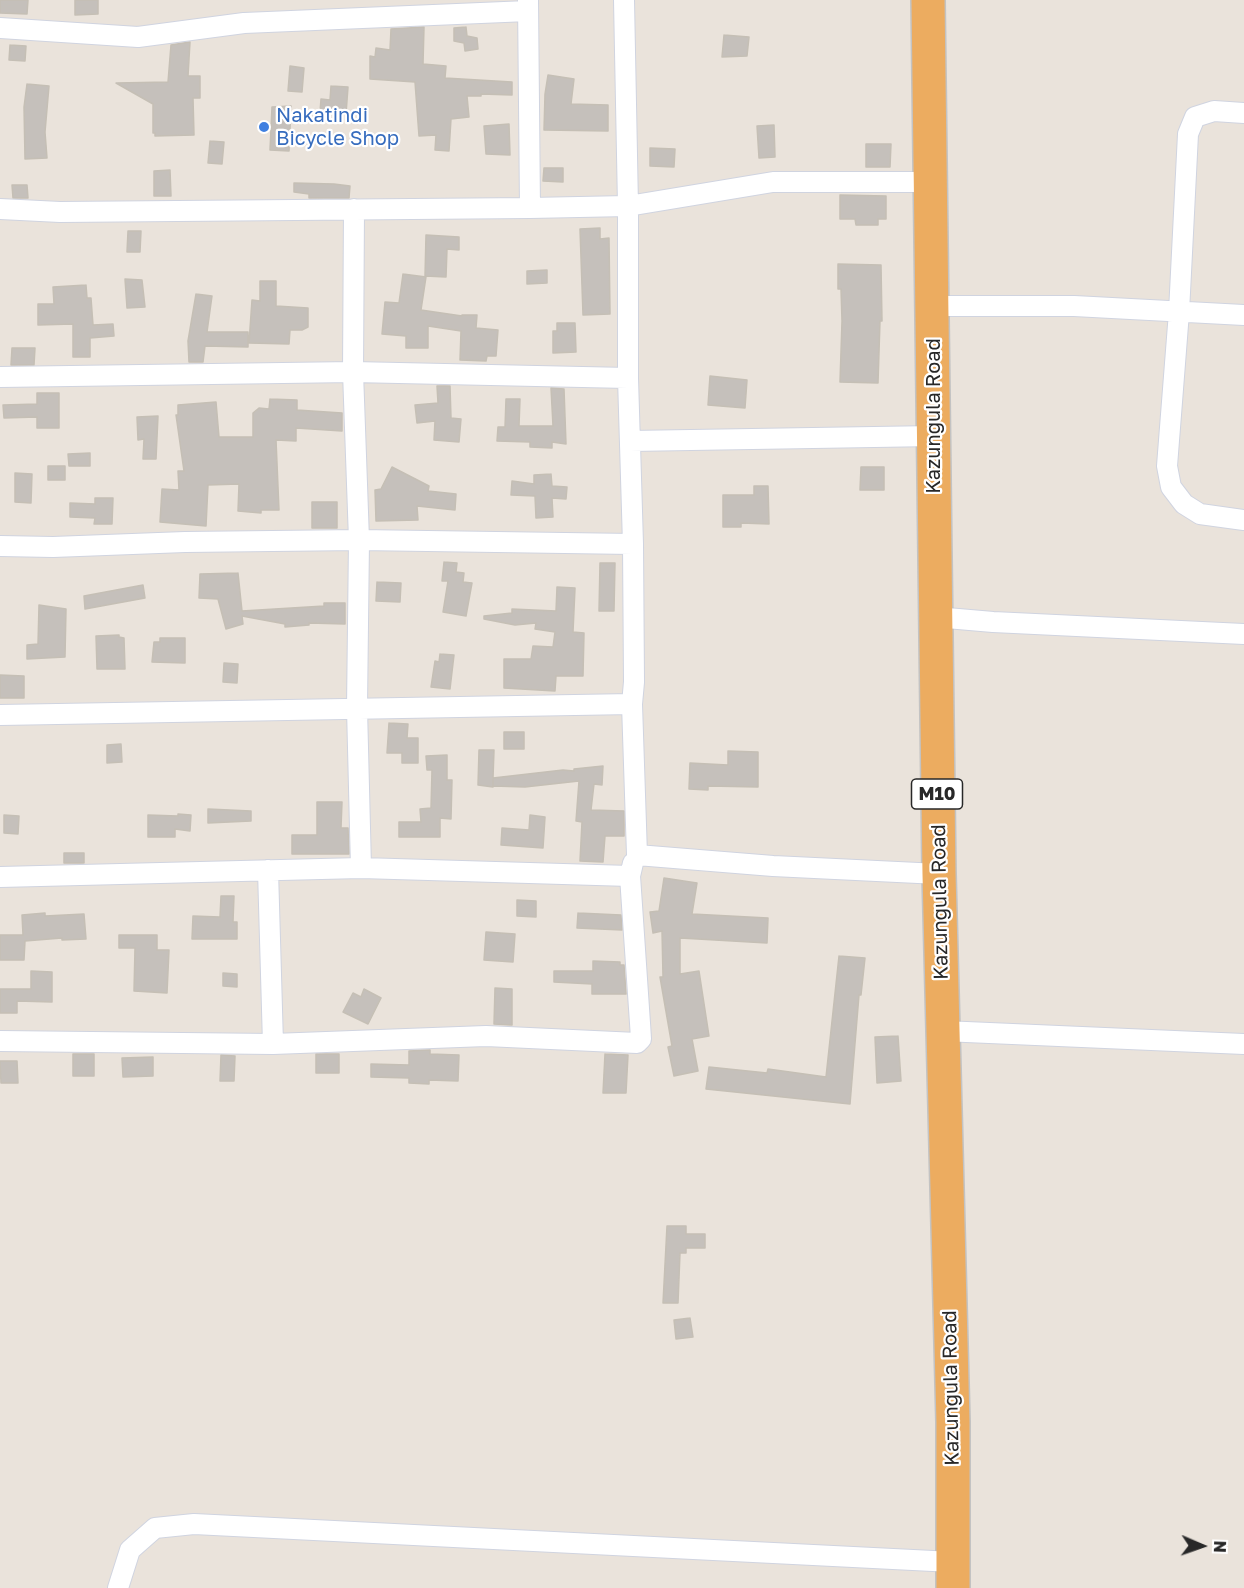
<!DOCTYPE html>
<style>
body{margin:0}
#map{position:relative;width:1244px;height:1588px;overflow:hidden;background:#eae3db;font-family:"Golos Text",sans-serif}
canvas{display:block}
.north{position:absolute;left:1172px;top:1516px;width:60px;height:60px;-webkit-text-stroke:4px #fff;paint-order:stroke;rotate:92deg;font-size:16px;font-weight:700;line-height:24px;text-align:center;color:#282828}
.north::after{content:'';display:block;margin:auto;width:21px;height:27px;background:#282828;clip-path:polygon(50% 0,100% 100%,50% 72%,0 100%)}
</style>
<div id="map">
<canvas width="1244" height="1588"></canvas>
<div class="north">N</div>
</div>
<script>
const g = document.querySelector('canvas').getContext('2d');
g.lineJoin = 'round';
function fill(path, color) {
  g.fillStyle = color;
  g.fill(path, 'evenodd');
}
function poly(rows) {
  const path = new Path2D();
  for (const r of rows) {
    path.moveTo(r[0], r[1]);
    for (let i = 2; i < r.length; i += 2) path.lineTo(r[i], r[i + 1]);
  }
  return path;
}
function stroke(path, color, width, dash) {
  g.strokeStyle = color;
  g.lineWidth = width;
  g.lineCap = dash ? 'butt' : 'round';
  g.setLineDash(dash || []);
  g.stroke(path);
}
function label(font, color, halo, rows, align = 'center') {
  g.font = font + ' "Golos Text",sans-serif';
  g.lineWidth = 4.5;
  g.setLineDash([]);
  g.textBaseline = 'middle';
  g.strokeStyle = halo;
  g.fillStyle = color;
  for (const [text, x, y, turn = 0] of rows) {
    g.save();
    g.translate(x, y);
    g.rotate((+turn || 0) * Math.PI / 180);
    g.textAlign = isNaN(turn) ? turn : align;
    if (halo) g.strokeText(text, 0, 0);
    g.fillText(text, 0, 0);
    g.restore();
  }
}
const building = poly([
 [0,0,28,0,27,14,0,13,0,0],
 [75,0,98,0,98,14,75,15,75,0],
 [424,27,423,64,446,66,445,78,512,82,512,95,481,94,481,96,467,96,469,117,451,119,449,151,435,150,436,135,419,136,415,82,370,79,370,56,375,57,376,48,390,50,391,29,424,27],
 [466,27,467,36,477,38,478,49,465,51,464,43,454,41,454,28,466,27],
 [724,35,749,37,747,56,722,57,724,35],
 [190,42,188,76,200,76,200,98,193,98,194,135,155,136,155,133,153,133,153,104,116,83,168,82,171,45,190,42],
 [10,45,26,46,25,61,9,60,10,45],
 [290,66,304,68,302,92,288,91,290,66],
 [548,75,574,79,571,104,608,105,608,131,544,130,545,94,548,75],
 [27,84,49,86,45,132,47,158,25,159,24,107,27,84],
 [331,86,348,87,346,114,320,112,321,99,330,100,331,86],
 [291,106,289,151,270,150,272,107,291,106],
 [509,124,510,155,486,154,484,126,509,124],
 [774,125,775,157,759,158,757,126,774,125],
 [210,141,224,142,222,164,208,163,210,141],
 [866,144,891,144,890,167,866,167,866,144],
 [650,148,675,149,674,167,650,166,650,148],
 [544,168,563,168,563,182,543,181,544,168],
 [170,170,171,196,154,196,154,171,170,170],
 [294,183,334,184,350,186,349,198,309,198,309,194,294,192,294,183],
 [12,185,27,185,28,198,13,198,12,185],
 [840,195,886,196,886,219,878,219,878,225,856,225,855,219,840,219,840,195],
 [600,228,600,239,609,238,610,314,583,315,580,229,600,228],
 [128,231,141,231,140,252,127,252,128,231],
 [426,235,459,237,459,250,447,249,446,277,425,276,426,235],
 [838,264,881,265,882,321,880,321,878,383,840,382,842,321,841,289,838,289,838,264],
 [547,270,547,283,527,284,527,271,547,270],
 [403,274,426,277,421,310,462,316,462,315,477,315,476,328,498,330,496,356,487,356,486,361,460,360,461,331,428,326,428,348,406,348,406,336,382,334,385,302,399,303,403,274],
 [125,279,142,280,145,307,127,308,125,279],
 [260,281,276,281,276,306,308,308,308,327,302,330,290,330,289,344,249,343,252,300,260,301,260,281],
 [86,285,87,298,91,298,93,325,113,324,114,336,90,338,90,357,73,357,73,324,38,325,38,304,54,304,53,287,86,285],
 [196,294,212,296,207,332,248,332,248,347,205,346,203,362,189,362,188,341,196,294],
 [557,323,575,323,576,352,553,353,553,331,557,331,557,323],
 [12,348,35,348,34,365,11,365,12,348],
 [710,376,747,380,745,408,708,405,710,376],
 [437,386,450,386,451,418,461,419,459,442,434,440,435,421,417,423,415,405,438,403,437,386],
 [551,388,564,389,566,444,552,442,552,448,530,447,530,442,497,441,498,427,505,427,506,399,520,399,519,426,553,426,551,388],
 [37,393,59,393,59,428,37,428,37,417,4,418,3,405,37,404,37,393],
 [270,399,297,400,297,410,342,413,342,431,296,428,296,441,276,440,279,510,261,510,261,513,238,511,239,484,208,485,206,526,160,522,162,489,179,490,178,471,184,471,176,415,178,415,178,405,216,402,219,437,253,437,253,413,259,408,269,409,270,399],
 [158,416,156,459,143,459,144,439,138,440,137,417,158,416],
 [90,453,90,466,69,466,68,454,90,453],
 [48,466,65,466,65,480,48,480,48,466],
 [392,467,429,486,428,491,456,494,455,510,417,506,418,520,376,521,375,490,381,489,392,467],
 [861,467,884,467,884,490,860,490,861,467],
 [15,473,32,474,31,503,15,502,15,473],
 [551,474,552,486,567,487,566,499,552,498,553,517,536,518,535,496,511,495,512,481,534,484,534,475,551,474],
 [754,486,768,486,769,524,741,523,741,527,723,527,723,495,754,495,754,486],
 [95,498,113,498,112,524,94,524,95,518,70,517,70,503,95,504,95,498],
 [312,502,337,502,337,528,312,528,312,502],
 [444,562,457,563,456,572,464,573,463,582,472,583,466,616,443,612,448,581,442,581,444,562],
 [600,563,615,563,614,611,599,611,600,563],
 [238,573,242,611,324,606,324,603,345,603,345,624,309,623,309,625,285,627,285,624,242,616,243,624,226,629,218,599,199,598,200,574,238,573],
 [377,582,401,583,400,602,376,601,377,582],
 [143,585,145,598,85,609,84,596,143,585],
 [557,587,575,588,573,632,584,633,583,676,556,676,555,691,504,688,504,659,531,659,533,646,553,647,555,632,535,629,536,623,515,625,484,619,484,616,512,613,512,609,556,611,557,587],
 [39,605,66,609,65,657,27,659,27,645,38,644,39,605],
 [119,635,119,637,124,638,125,669,97,669,96,636,119,635],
 [160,638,185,638,185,663,152,662,154,642,160,642,160,638],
 [440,654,454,655,450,689,431,687,435,661,439,662,440,654],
 [224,663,238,664,237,683,223,682,224,663],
 [0,675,24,676,24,698,0,698,0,675],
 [389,723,408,724,407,738,418,738,418,763,402,763,402,753,387,753,389,723],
 [504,732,524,732,524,749,504,749,504,732],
 [121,744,122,762,107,763,107,745,121,744],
 [479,750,494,750,493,778,563,770,574,771,574,769,603,766,602,785,594,784,591,810,624,811,624,836,605,836,603,862,580,861,582,822,576,821,579,781,525,787,493,786,493,779,493,787,478,785,479,750],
 [728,751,758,752,758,787,708,786,708,790,689,789,690,763,728,765,728,751],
 [447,755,447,780,452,780,451,819,440,818,440,837,399,837,399,822,421,822,420,809,431,808,432,770,427,770,426,756,447,755],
 [317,802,342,802,341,828,348,828,349,854,292,854,292,835,317,835,317,802],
 [208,809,251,811,251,821,208,823,208,809],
 [178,814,191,815,190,831,175,829,175,837,148,837,148,815,178,816,178,814],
 [4,815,19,816,18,834,4,833,4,815],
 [530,815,545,817,543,848,501,845,502,828,529,830,530,815],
 [64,853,84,853,84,863,64,863,64,853],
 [664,878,697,883,692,914,768,918,767,943,680,938,680,974,699,971,709,1036,692,1039,698,1071,674,1076,668,1047,672,1046,660,977,663,977,662,931,653,933,650,912,659,911,664,878],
 [221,896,234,896,233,922,237,922,237,939,192,939,193,916,220,917,221,896],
 [517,900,536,901,536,917,517,916,517,900],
 [45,913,45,916,84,914,86,939,62,940,62,938,25,941,24,960,0,960,0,935,23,935,22,915,45,913],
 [578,913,621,915,622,930,577,928,578,913],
 [486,932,515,934,513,962,484,960,486,932],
 [119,935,157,935,157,950,169,950,167,993,134,991,135,948,119,948,119,935],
 [839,956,865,958,861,995,859,995,850,1104,706,1089,709,1067,767,1073,768,1069,826,1077,839,956],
 [593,961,620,962,620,965,624,965,626,994,592,994,592,984,554,982,554,971,593,971,593,961],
 [31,971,52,972,52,1002,17,1001,17,1013,0,1013,0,989,31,989,31,971],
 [223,973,237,974,237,987,223,986,223,973],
 [495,988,512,989,512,1025,494,1024,495,988],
 [364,989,381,998,368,1024,343,1012,353,993,361,997,364,989],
 [898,1036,901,1081,877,1083,875,1037,898,1036],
 [430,1050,430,1054,459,1055,458,1081,429,1080,429,1084,409,1083,409,1078,371,1077,371,1064,409,1065,409,1051,430,1050],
 [73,1054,94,1054,94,1076,73,1076,73,1054],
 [316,1054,339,1054,339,1073,316,1073,316,1054],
 [605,1054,628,1055,626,1093,603,1093,605,1054],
 [221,1055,235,1056,234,1081,220,1081,221,1055],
 [153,1057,153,1076,123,1077,122,1058,153,1057],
 [0,1061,17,1061,18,1083,1,1083,0,1061],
 [667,1226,686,1226,686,1234,705,1234,705,1248,686,1248,686,1253,680,1253,678,1303,663,1303,667,1226],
 [690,1318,693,1337,676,1339,674,1320,690,1318]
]);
fill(building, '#c5c0bb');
stroke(building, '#c5bfb5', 1.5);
const minor = poly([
 [528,0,530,208,628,206,628,378,633,544,634,682,632,704,637,855,773,866,939,874],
 [624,0,628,206,773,182,931,182],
 [0,28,138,37,244,23,528,11],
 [1244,113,1214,111,1195,117,1188,134,1179,312,1167,466,1171,487,1184,504,1200,514,1244,520],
 [0,209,60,212,530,208],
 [354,209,353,372,359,540,357,708,361,868],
 [933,306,1074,306,1244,315],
 [0,377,353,372,628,378],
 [630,441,935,436],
 [0,546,53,547,185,542,359,540,633,544],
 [935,617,993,622,1244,634],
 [0,715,632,704],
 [268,870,273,1044],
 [0,877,361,868,630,876,633,863],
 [943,1031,1244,1044],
 [0,1041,273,1044,486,1036,637,1043,641,1039,640,1023,630,876],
 [118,1588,130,1550,155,1528,194,1524,953,1562]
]);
const trunk = poly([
 [928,0,939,874,953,1422,953,1588]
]);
stroke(minor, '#d0d4e0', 22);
stroke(trunk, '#c3c3c3', 36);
stroke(minor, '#fff', 20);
stroke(trunk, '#ecac60', 33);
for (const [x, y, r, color] of [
 [264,127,6,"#3f7fe0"]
]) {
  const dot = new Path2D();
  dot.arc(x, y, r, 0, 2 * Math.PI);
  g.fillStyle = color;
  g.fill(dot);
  stroke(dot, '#fff', 2);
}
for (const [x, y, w] of [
 [937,794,51]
]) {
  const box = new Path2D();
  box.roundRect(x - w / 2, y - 15, w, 30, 4.5);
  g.fillStyle = '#fff';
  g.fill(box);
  stroke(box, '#282828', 1.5);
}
label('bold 18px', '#282828', null, [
 ["M10",937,794]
]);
label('20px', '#366cbe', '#fff', [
 ["Nakatindi",276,116],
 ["Bicycle Shop",276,139]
], 'left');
label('20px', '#282828', '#fff', [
 ["Kazungula Road",934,416,-90],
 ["Kazungula Road",940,902,-91],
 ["Kazungula Road",951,1388,-91]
]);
</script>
